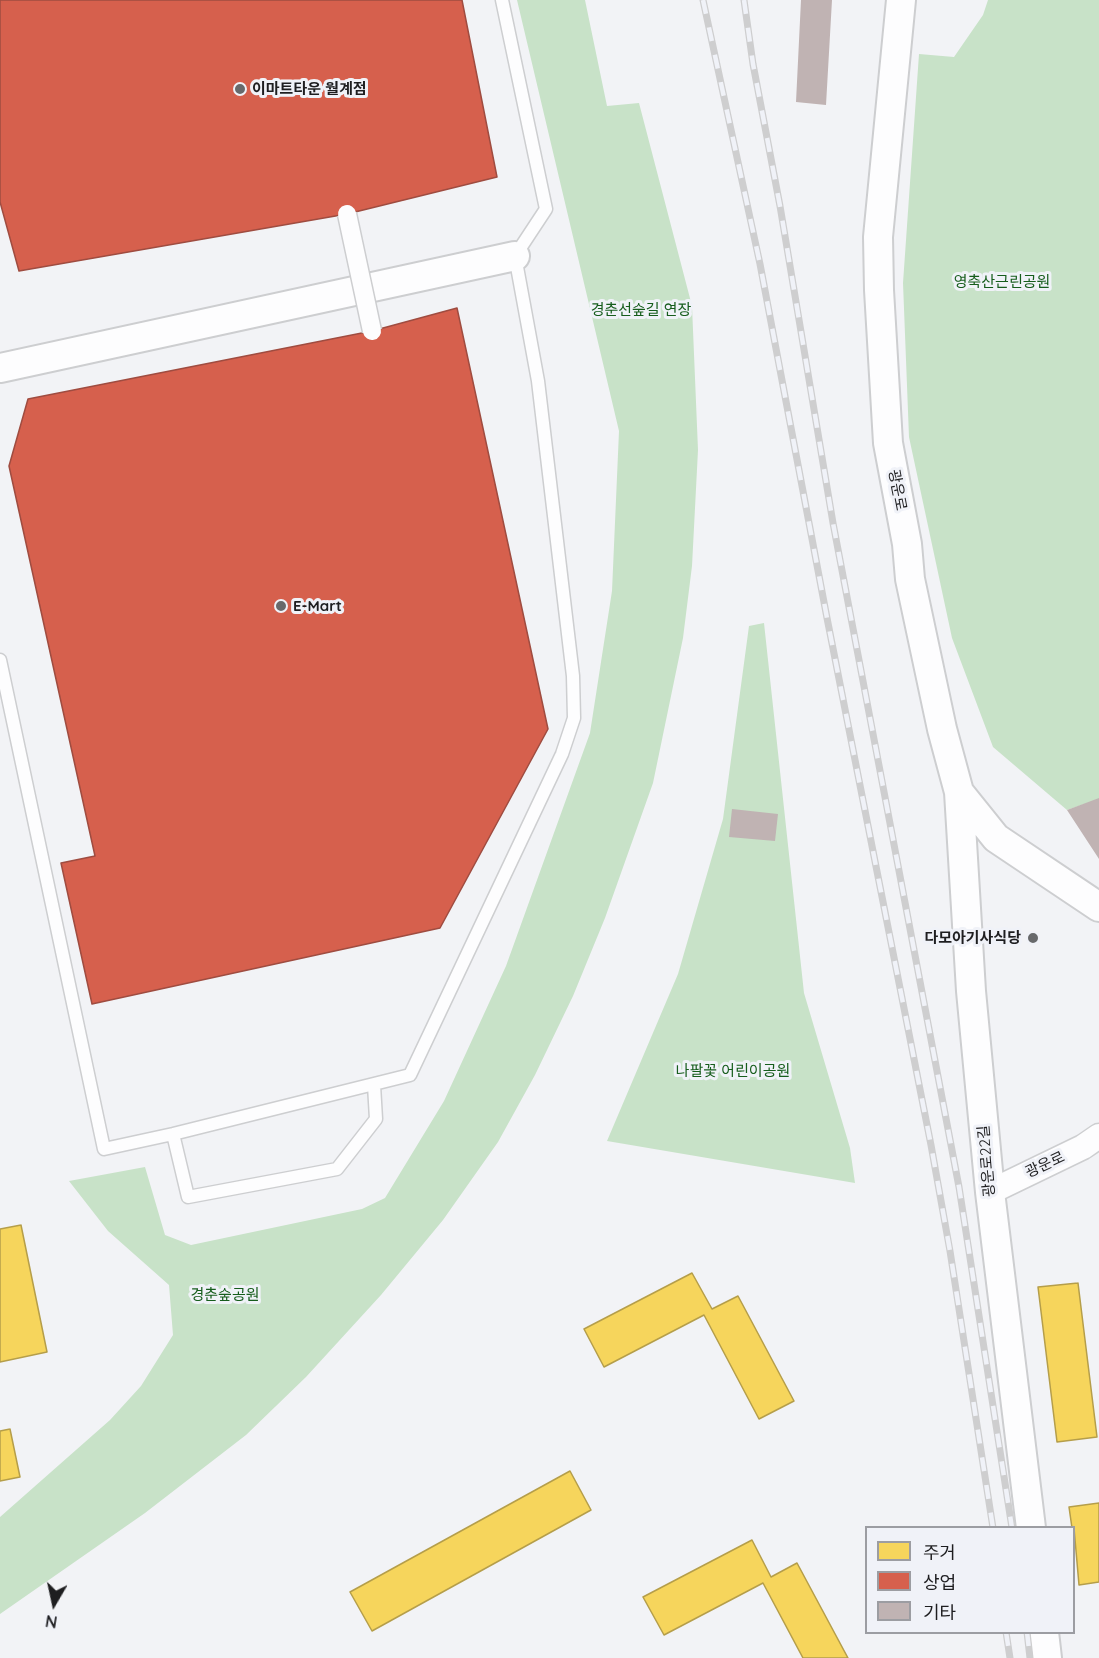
<!DOCTYPE html>
<meta charset="utf-8">
<style>
body{margin:0}
#map{position:relative;width:1099px;height:1658px;overflow:hidden;background:#f2f3f6;font-family:Quicksand,"Noto Sans KR",sans-serif}
canvas{display:block}
.legend{position:absolute;left:865px;top:1526px;width:210px;height:108px;box-sizing:border-box;background:#f0f2f8;border:2px solid #9c9da2;margin:0;padding:8px 10px;list-style:none;font-size:18px;color:#1e1e20}
.legend li{display:flex;align-items:center;gap:12px;height:30px}
.legend b{width:30px;border:2px solid #9c9da2}
.north{position:absolute;left:24px;top:1574px;width:60px;height:60px;-webkit-text-stroke:4px #f0f2f8;paint-order:stroke;rotate:189deg;font-size:16px;font-weight:700;line-height:24px;text-align:center;color:#1e1e20}
.north::after{content:'';display:block;margin:auto;width:21px;height:27px;background:#1e1e20;clip-path:polygon(50% 0,100% 100%,50% 72%,0 100%)}
</style>
<div id="map">
<canvas width="1099" height="1658"></canvas>
<ul class="legend">
<li><b style="height:16px;background:#f6d55c"></b>주거</li>
<li><b style="height:16px;background:#d6604d"></b>상업</li>
<li><b style="height:16px;background:#c0b3b3"></b>기타</li>
</ul>
<div class="north">N</div>
</div>
<script>
const g = document.querySelector('canvas').getContext('2d');
g.lineJoin = 'round';
function fill(path, color) {
  g.fillStyle = color;
  g.fill(path, 'evenodd');
}
function poly(rows) {
  const path = new Path2D();
  for (const r of rows) {
    path.moveTo(r[0], r[1]);
    for (let i = 2; i < r.length; i += 2) path.lineTo(r[i], r[i + 1]);
  }
  return path;
}
function stroke(path, color, width, dash) {
  g.strokeStyle = color;
  g.lineWidth = width;
  g.lineCap = dash ? 'butt' : 'round';
  g.setLineDash(dash || []);
  g.stroke(path);
}
function label(font, color, halo, rows, align = 'center') {
  g.font = font + ' Quicksand,"Noto Sans KR",sans-serif';
  g.lineWidth = 6;
  g.setLineDash([]);
  g.textBaseline = 'middle';
  g.strokeStyle = halo;
  g.fillStyle = color;
  for (const [text, x, y, turn = 0] of rows) {
    g.save();
    g.translate(x, y);
    g.rotate((+turn || 0) * Math.PI / 180);
    g.textAlign = isNaN(turn) ? turn : align;
    if (halo) g.strokeText(text, 0, 0);
    g.fillText(text, 0, 0);
    g.restore();
  }
}
fill(poly([
 [517,0,585,0,607,106,639,103,692,306,698,450,692,566,683,638,653,783,605,918,573,996,535,1075,498,1142,443,1220,381,1295,306,1377,246,1435,145,1513,0,1614,0,1517,110,1420,141,1386,173,1335,169,1285,108,1231,69,1181,145,1167,165,1235,191,1245,362,1209,385,1198,444,1101,506,966,590,733,612,591,619,431],
 [988,0,1099,0,1099,799,1067,810,993,747,952,638,909,437,903,283,919,54,954,57,983,15],
 [764,623,804,993,850,1148,855,1183,607,1141,678,974,723,819,749,626]
]), '#c8e2c8');
const homes = poly([
 [21,1225,47,1352,0,1362,0,1229,21,1225],
 [692,1273,712,1309,738,1296,794,1401,759,1419,704,1315,604,1367,584,1329,692,1273],
 [1078,1283,1097,1437,1057,1442,1038,1287,1078,1283],
 [10,1429,20,1477,0,1481,0,1431,10,1429],
 [570,1471,591,1510,372,1631,350,1592,570,1471],
 [1099,1503,1099,1582,1079,1585,1074,1528,1072,1528,1069,1507,1099,1503],
 [752,1540,771,1577,797,1563,848,1658,803,1658,763,1583,664,1635,643,1597,752,1540]
]);
fill(homes, '#f6d55c');
stroke(homes, '#b59e4a', 1.5);
const shops = poly([
 [0,0,462,0,497,177,347,214,19,271,0,202,0,0],
 [457,308,548,729,440,928,92,1004,61,863,95,856,9,466,28,399,372,331,457,308]
]);
fill(shops, '#d6604d');
stroke(shops, '#9f4c40', 1.5);
fill(poly([
 [801,0,832,0,826,105,796,102],
 [1099,798,1099,859,1067,810],
 [732,809,778,814,775,841,729,837]
]), '#c0b3b3');
const service = poly([
 [0,660,104,1149,173,1134,410,1075,562,754,574,718,573,676,538,381,515,256,546,209,502,0],
 [173,1134,188,1197,337,1169,376,1119,374,1085]
]);
const minor = poly([
 [990,1192,1083,1147,1099,1136]
]);
const tertiary = poly([
 [901,0,878,237,879,290,888,443,907,544,910,579,942,729,959,792,996,838,1099,907],
 [0,368,515,256],
 [959,792,971,991,990,1192,1031,1528],
 [1044,1632,1047,1658]
]);
stroke(service, '#cdced0', 15);
stroke(minor, '#cdced0', 27);
stroke(tertiary, '#cdced0', 32);
stroke(service, '#fdfdfe', 12);
stroke(minor, '#fdfdfe', 24);
stroke(tertiary, '#fdfdfe', 28);
const rail = poly([
 [703,0,760,264,827,618,931,1145,950,1251,993,1528],
 [744,0,753,64,780,206,833,523,959,1187,1012,1528],
 [1006,1632,1010,1658],
 [1027,1632,1030,1658]
]);
stroke(rail, '#cececf', 7);
stroke(rail, '#f0f2f8', 4.5, [14]);
const pedestrianBridge = poly([
 [347,214,372,331]
]);
stroke(pedestrianBridge, '#cdced0', 21, []);
stroke(pedestrianBridge, '#fdfdfe', 18);
for (const [x, y, r, color] of [
 [240,89,6,"#68696b"],
 [281,606,6,"#68696b"],
 [1033,938,6,"#68696b"]
]) {
  const dot = new Path2D();
  dot.arc(x, y, r, 0, 2 * Math.PI);
  g.fillStyle = color;
  g.fill(dot);
  stroke(dot, '#f0f2f8', 2);
}
label('bold 15px', '#1e1e20', '#f0f2f8', [
 ["이마트타운 월계점",252,89],
 ["E-Mart",293,606],
 ["다모아기사식당",1021,938,"right"]
], 'left');
label('15px', '#165d1c', '#f0f2f8', [
 ["영축산근린공원",1002,282],
 ["경춘선숲길 연장",641,310],
 ["나팔꽃 어린이공원",733,1071],
 ["경춘숲공원",225,1295]
]);
label('15px', '#1e1e20', '#f0f2f8', [
 ["광운로",897,490,79],
 ["광운로22길",987,1161,-95],
 ["광운로",1045,1165,-25]
]);
</script>
